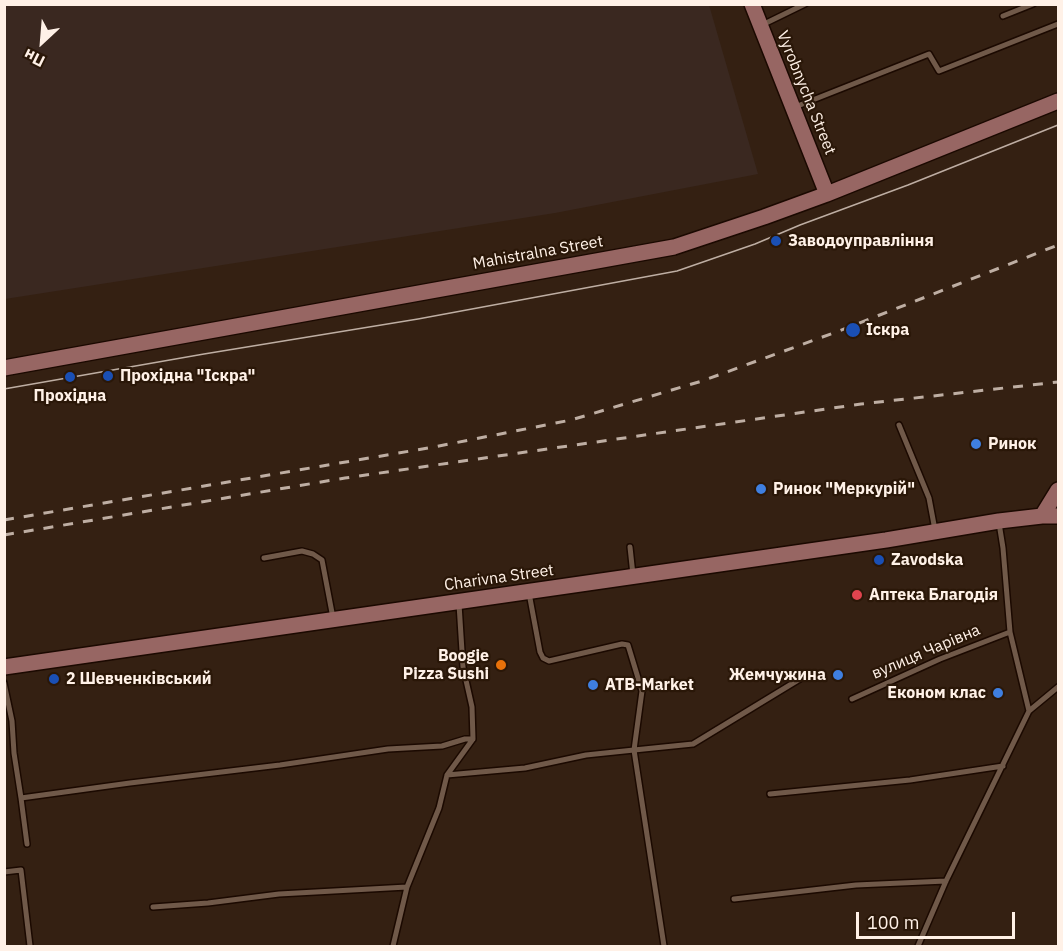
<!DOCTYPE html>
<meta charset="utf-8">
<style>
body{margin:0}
#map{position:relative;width:1063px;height:951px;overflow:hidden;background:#342012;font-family:"IBM Plex Sans",sans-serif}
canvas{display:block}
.frame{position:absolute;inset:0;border:6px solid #fff1e7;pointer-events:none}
.north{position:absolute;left:12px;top:12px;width:60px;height:60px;-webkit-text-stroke:4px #2a1708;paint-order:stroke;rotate:206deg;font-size:16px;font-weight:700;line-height:24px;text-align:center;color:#fff1e7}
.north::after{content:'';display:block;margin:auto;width:21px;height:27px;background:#fff1e7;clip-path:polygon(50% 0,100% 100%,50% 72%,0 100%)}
.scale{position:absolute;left:856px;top:912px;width:159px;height:27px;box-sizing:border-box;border:3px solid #fff1e7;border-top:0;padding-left:8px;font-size:18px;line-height:21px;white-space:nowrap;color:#fff1e7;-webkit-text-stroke:4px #2a1708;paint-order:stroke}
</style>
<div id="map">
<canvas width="1063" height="951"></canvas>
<div class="frame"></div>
<div class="north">Пн</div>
<div class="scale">100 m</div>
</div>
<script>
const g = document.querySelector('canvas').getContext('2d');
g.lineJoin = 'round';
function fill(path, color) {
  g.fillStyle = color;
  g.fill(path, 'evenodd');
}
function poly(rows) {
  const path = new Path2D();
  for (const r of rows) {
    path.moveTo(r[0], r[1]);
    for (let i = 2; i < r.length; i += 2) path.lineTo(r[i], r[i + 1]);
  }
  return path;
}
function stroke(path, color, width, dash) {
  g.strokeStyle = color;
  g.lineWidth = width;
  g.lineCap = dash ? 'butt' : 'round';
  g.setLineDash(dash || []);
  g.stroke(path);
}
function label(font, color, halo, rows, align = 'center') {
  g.font = font + ' "IBM Plex Sans",sans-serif';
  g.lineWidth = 4.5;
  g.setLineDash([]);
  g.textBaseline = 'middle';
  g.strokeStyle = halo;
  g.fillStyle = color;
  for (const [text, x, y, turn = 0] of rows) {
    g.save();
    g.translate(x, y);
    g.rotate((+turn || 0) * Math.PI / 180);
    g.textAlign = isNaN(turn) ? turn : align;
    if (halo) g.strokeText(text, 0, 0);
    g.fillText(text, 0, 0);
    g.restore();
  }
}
fill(poly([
 [5,4,709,5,758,174,555,213,5,299]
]), '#3a2820');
const lane = poly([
 [1003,16,1033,4],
 [762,25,805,4],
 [795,107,929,54,939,71,1058,24],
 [899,425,929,498,935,530],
 [999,523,1003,548,1010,632,1029,711],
 [630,547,633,575],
 [264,558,302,551,313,554,322,560,333,618],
 [529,593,540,652,543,658,549,661,622,644,628,645,642,691,634,750,693,744,808,674],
 [459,604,463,667,472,707,473,739,447,775,525,768,586,755,634,750,664,946],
 [4,683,12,721,14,753,21,798,130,783,280,765,388,749,442,746,465,739,473,739],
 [852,699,940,659,1010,632],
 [770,794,910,780,1003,766],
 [21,798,27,844],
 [4,872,21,870,30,946],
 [734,899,856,885,946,881],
 [153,907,208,903,279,894,407,887,439,808,447,775],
 [393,946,407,887],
 [918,946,946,881,1029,711,1058,687]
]);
const secondary = poly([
 [752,4,827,194],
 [4,368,674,247,764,217,827,194,1058,101],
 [1042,516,1058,490],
 [4,667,886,540,999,521,1042,516,1058,516]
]);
stroke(lane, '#1b0900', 8);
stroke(secondary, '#1b0900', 18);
stroke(lane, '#705949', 5);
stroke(secondary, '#976663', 15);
stroke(poly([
 [4,389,204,354,418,319,677,271,755,244,800,225,908,185,1058,125]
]), '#beaea3', 1.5);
stroke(poly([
 [4,520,434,447,571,420,702,381,839,331,1058,245],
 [4,535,345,478,861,404,1058,382]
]), '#beaea3', 3, [10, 10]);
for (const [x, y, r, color] of [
 [776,241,6,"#1a4fb4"],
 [853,330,8,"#1a4fb4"],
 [108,376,6,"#1a4fb4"],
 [70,377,6,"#1a4fb4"],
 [976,444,6,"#3f7fe0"],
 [761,489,6,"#3f7fe0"],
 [879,560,6,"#1a4fb4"],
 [857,595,6,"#e0444e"],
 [501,665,6,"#e8710a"],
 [838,675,6,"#3f7fe0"],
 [54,679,6,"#1a4fb4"],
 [593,685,6,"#3f7fe0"],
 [998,693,6,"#3f7fe0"]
]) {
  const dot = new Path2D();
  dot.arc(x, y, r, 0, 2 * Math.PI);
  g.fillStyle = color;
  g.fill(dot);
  stroke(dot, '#2a1708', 2);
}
label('16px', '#fff1e7', '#2a1708', [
 ["Vyrobnycha Street",806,93,68],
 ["Mahistralna Street",538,253,-10],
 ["Charivna Street",499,578,-8],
 ["вулиця Чарівна",926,652,-23]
]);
label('bold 16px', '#fff1e7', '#2a1708', [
 ["Заводоуправління",788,241],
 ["Іскра",866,330],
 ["Прохідна \"Іскра\"",120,376],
 ["Прохідна",70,396,"center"],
 ["Ринок",988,444],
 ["Ринок \"Меркурій\"",773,489],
 ["Zavodska",891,560],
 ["Аптека Благодія",869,595],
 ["Boogie",489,656,"right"],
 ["Pizza Sushi",489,674,"right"],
 ["Жемчужина",826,675,"right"],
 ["2 Шевченківський",66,679],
 ["ATB-Market",605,685],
 ["Економ клас",986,693,"right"]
], 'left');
</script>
